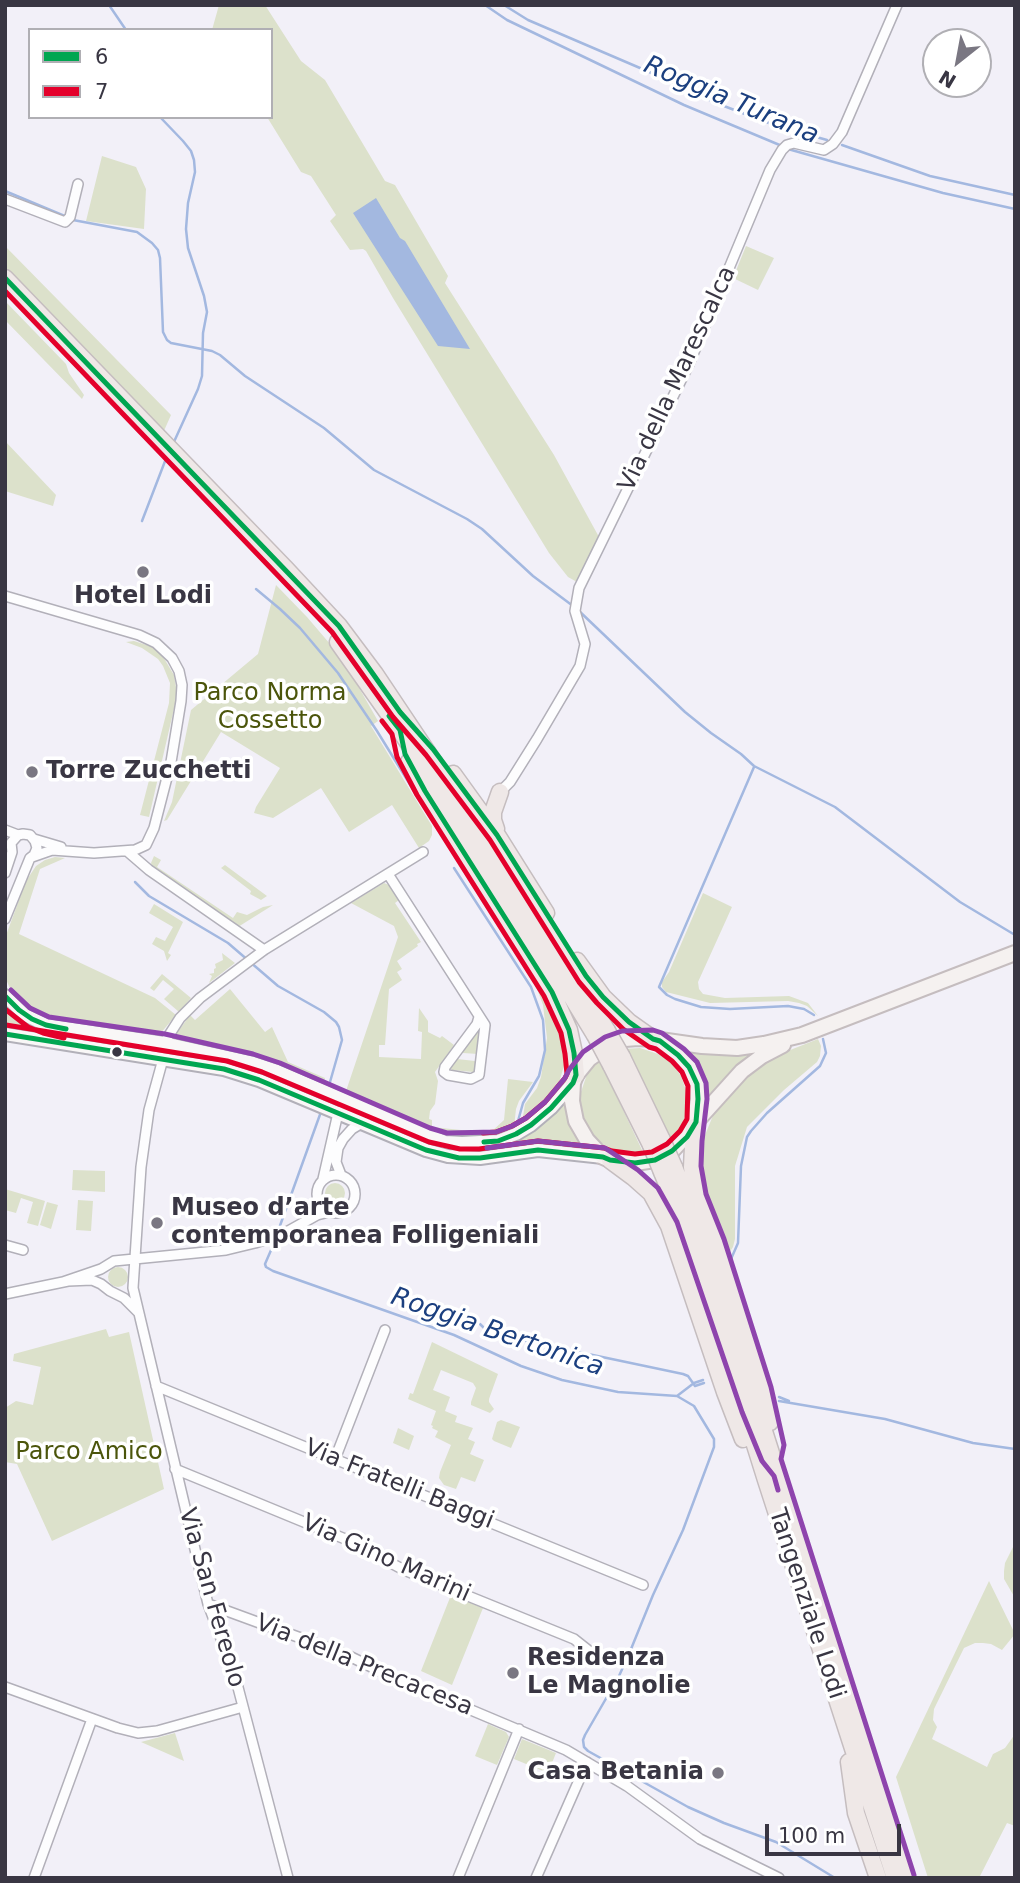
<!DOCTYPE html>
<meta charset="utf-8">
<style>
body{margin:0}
#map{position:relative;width:1020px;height:1883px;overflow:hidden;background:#f2f0f8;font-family:"DejaVu Sans",sans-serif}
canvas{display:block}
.frame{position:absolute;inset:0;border:7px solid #393643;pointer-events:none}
.legend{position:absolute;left:28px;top:28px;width:245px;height:91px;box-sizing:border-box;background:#fff;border:2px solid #b0afb4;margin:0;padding:9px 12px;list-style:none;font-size:21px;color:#393643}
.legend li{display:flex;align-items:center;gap:14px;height:35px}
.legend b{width:35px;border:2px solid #b0afb4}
.north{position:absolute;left:922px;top:28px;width:70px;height:70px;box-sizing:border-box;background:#fff;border:2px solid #b0afb4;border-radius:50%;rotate:211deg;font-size:19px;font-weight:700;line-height:28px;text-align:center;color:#393643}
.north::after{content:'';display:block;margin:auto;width:24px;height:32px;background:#7a7782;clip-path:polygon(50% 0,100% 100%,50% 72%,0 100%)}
.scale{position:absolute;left:765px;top:1824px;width:136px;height:32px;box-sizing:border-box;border:4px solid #393643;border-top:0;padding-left:9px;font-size:21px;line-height:24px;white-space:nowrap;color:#393643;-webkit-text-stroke:5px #fff;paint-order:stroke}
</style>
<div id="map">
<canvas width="1020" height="1883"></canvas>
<div class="frame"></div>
<ul class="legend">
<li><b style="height:9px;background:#00a651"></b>6</li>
<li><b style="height:9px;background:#e4002b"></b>7</li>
</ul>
<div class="north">N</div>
<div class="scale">100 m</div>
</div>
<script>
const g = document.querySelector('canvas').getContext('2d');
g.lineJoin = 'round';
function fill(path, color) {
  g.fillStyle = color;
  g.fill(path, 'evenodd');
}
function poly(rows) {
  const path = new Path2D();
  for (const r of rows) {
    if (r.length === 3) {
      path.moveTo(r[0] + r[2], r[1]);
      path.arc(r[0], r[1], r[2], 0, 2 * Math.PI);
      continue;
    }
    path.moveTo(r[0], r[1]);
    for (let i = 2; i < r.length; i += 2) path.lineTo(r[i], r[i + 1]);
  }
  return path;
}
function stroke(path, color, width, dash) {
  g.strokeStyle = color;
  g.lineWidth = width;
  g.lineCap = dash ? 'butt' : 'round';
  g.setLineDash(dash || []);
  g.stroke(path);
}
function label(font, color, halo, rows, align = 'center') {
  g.font = font + ' "DejaVu Sans",sans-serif';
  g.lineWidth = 7;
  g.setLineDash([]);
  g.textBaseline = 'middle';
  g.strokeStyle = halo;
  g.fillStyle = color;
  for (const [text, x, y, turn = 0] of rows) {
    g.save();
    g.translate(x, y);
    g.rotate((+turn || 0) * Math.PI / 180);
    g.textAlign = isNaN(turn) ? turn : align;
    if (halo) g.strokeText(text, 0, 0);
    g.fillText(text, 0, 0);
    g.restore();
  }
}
fill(poly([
 [219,5,265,5,301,61,325,80,385,181,395,185,448,276,445,283,554,455,599,537,577,582,568,577,549,553,393,298,366,251,363,249,350,250,330,221,336,215,311,176,301,172,267,117,271,117,271,30,212,30],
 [102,156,136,167,146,189,144,229,86,221],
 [5,246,171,415,163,433,5,270],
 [746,246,774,258,758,290,733,278],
 [5,301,66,364,69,373,84,395,82,399,5,320],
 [5,441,56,495,53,506,5,491],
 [276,585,307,617,336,651,350,672,378,721,371,726,432,826,432,835,429,841,419,848,392,805,349,832,321,788,273,818,254,813,256,807,280,768,221,732,167,820,164,821,172,802,191,710,258,654],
 [134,641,153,647,162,655,174,675,176,687,176,700,149,817,140,815,169,703,170,683,163,666,158,659,142,648,126,642],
 [154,856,161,860,157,867,233,918,237,912,247,915,263,907,273,905,238,927,152,867,151,863],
 [55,857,65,858,40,869,19,934,155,998,176,1015,160,1034,153,1035,45,1019,26,1008,12,993,5,977,5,938,26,881,36,866,45,860],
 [225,865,248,882,267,896,261,900,250,894,251,891,221,868],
 [384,883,389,885,399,900,395,903,421,942,417,944,418,946,397,961,402,969,397,972,402,980,389,989,385,1045,379,1045,379,1057,421,1059,422,1032,418,1031,419,1008,428,1021,428,1032,440,1038,442,1036,454,1045,435,1072,438,1081,435,1104,430,1111,429,1119,432,1120,432,1127,490,1133,504,1120,508,1079,533,1082,519,1101,516,1109,514,1127,493,1136,456,1137,434,1132,345,1094,398,937,394,926,351,903],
 [703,893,732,907,698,982,699,989,703,994,725,998,789,996,808,1003,818,1016,807,1006,799,1003,788,1001,710,1003,666,992,662,987,662,982,669,972],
 [154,904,183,922,168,953,171,955,167,961,164,951,152,944,156,937,165,941,173,927,149,913],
 [222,953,235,963,209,983,212,976,209,974,214,973,214,969,216,968,215,964,223,960],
 [531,973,559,1022,565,1042,565,1062,559,1083,542,1107,522,1123,525,1104,537,1088,541,1077,547,1038,543,1005],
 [162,974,191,998,179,1012,164,999,174,989,163,980,154,991,150,988],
 [230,989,265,1032,272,1027,288,1062,325,1078,323,1085,261,1060,226,1049,198,1044,193,1046,176,1040,177,1033,190,1015,195,1020],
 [5,1003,20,1018,37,1028,56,1033,152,1047,150,1054,5,1030],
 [478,1030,481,1030,478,1054,463,1053,461,1052],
 [818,1039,821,1046,820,1056,817,1062,784,1090,747,1127,735,1166,735,1239,733,1247,725,1259,701,1192,699,1150,714,1113,725,1096,738,1082,770,1058],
 [157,1048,192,1054,240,1066,283,1083,288,1087,156,1054],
 [640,1048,658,1054,671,1062,681,1076,687,1093,687,1111,681,1127,669,1142,622,1049],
 [682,1049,731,1055,747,1054,750,1056,730,1073,705,1104],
 [457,1059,475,1061,477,1062,477,1069,473,1072,452,1070,450,1068,455,1060],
 [600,1061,642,1150,643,1153,633,1155,620,1153,606,1146,594,1137,585,1125,580,1108,581,1092,586,1077,591,1068],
 [563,1103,566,1105,566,1112,573,1133,585,1150,532,1145,488,1152,467,1153,443,1150,385,1128,393,1128,445,1148,467,1151,487,1150,509,1144,528,1135,542,1125,559,1109],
 [73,1170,105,1171,105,1192,72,1190],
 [335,1193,10],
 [5,1189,45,1201,38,1226,27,1223,33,1202,21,1198,16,1213,5,1210],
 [78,1200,93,1201,91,1231,76,1230],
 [47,1202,58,1205,51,1229,40,1225],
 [118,1277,10],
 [106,1329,109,1337,129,1332,164,1489,52,1541,17,1464,5,1462,5,1408,16,1401,33,1405,41,1367,13,1361,14,1354],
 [432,1342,498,1374,489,1399,489,1402,494,1409,490,1413,471,1405,471,1402,476,1388,473,1383,441,1370,433,1390,450,1397,445,1411,457,1416,455,1422,473,1428,468,1439,475,1442,470,1454,484,1460,475,1482,461,1477,456,1489,444,1485,439,1478,440,1472,451,1445,435,1437,438,1431,432,1428,433,1426,431,1425,436,1411,408,1399,410,1393,413,1394],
 [501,1420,520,1427,511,1448,494,1441,492,1439,497,1422],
 [398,1428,414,1436,409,1450,393,1443],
 [1015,1543,1015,1598,1004,1579,1004,1571,1005,1563],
 [989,1581,1015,1634,1002,1650,991,1644,983,1643,975,1643,964,1648,934,1709,933,1720,937,1727,932,1739,987,1767,993,1754,1005,1748,1015,1734,1015,1826,1007,1823,979,1878,928,1878,896,1777],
 [451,1595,483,1608,452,1685,421,1671],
 [488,1724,506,1732,509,1737,497,1765,475,1756],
 [175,1733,184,1761,141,1742],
 [522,1739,556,1753,548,1773,514,1759]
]), '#dce1cb');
fill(poly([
 [376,198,400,238,405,241,470,349,438,346,353,213]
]), '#a3b8e0');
stroke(poly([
 [109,5,126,30],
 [485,5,507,20,684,105,782,146],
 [504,5,528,20,647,71,716,103,774,125,827,140],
 [160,117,183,141,191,151,194,160,195,172,188,203,186,229,188,248,204,296,207,312,203,333,202,376,198,389,173,444],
 [842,145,930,176,1015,195],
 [788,149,943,193,1015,209],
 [5,191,67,217],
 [73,220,137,232,152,243,158,250,160,258,163,332,167,340,171,343,212,351,220,355,245,376,324,428,374,470,467,519,482,529,533,576,573,606],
 [142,521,167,456],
 [256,589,280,609,300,628,338,673,377,731,430,817],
 [578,610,685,712,711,733,741,754,754,766,835,807,960,902,1015,935],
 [754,767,659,987,667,995,675,999,701,1007,730,1009,788,1006,804,1009,814,1015],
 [454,868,531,987,543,1020,545,1050,539,1076,523,1103,518,1121],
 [135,882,149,896,228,943,278,986,324,1012,336,1022,339,1027,342,1040,328,1089],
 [277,1234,322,1109],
 [275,1241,265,1264,266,1267,273,1271,454,1335,521,1366,562,1380,618,1392,677,1396,694,1406,714,1439,714,1447,683,1530,653,1595,629,1654,619,1676,585,1735,583,1740,584,1747,588,1751,688,1807,724,1823,776,1842,835,1878],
 [731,1259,738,1243,741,1166,747,1137,751,1131,767,1113,820,1066,826,1053,823,1039],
 [480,1324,484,1328,512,1338,683,1374,688,1376,695,1386,704,1383],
 [677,1396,694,1383,703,1380],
 [779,1397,789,1401],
 [779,1401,885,1419,973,1443,1015,1449]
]), '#a3b8e0', 2.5);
const street = poly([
 [5,199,65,222,70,217,78,184],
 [5,596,139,635,156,643,172,658,179,671,182,685,181,701,171,762,154,828,146,845,135,850,94,853,52,850,32,857],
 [500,792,510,782,537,739,580,666,585,644,575,611,579,588,689,364,770,170,782,150,787,145,794,143,824,150,833,144,842,132,897,5],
 [5,830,18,835,23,834,30,835,35,841,37,848,34,855,30,858,5,919],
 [34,839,61,847],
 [127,851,149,870,264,950],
 [5,873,12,852,11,843,18,835],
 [388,874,485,1025,479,1075,471,1079,448,1075,444,1072,445,1067,477,1024,479,1017],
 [164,1043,180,1018,200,998,264,950,423,852],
 [163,1059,149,1110,141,1167,133,1288,208,1604,235,1676,288,1878],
 [336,1194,19],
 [341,1175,336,1162,338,1148,343,1139,352,1129,362,1123],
 [323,1179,338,1113,347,1108,369,1116],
 [5,1245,23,1250],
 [63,1282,101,1269,114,1261,226,1250,255,1243,283,1234,317,1215,329,1212],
 [5,1294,68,1281,92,1280,101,1284,110,1291,124,1298,138,1312],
 [156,1386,643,1585],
 [335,1459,385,1330],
 [175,1469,350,1541,404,1570,574,1639,593,1654],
 [208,1604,347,1655,388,1675,566,1750,627,1786,700,1839,779,1878],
 [5,1687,118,1728,138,1733,157,1731,243,1707],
 [34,1878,92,1719],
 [458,1878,519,1729],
 [536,1878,587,1762]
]);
const secondary = poly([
 [5,996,25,1015,46,1025,164,1043,250,1062,277,1071,445,1142,462,1143,498,1141,516,1134,531,1125,551,1108,573,1083],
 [5,1034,224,1069,259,1080,426,1150,448,1156,480,1158,538,1150,603,1157]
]);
const primary = poly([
 [660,1041,678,1055,689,1067,697,1084,698,1099,694,1127,672,1151,655,1160,635,1163,610,1160,603,1157,587,1140,576,1121,572,1101,573,1083,576,1075,589,1059,609,1045,625,1039,638,1038,653,1039,702,1046,737,1048,764,1044,802,1035,1015,953],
 [696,1122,742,1071,762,1056,783,1045]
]);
const highway = poly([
 [5,278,286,569,339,626,375,674,504,867,554,943,607,1031],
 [338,642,400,730,495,875,545,953,595,1035],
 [409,762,448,829,552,992,569,1030,574,1053,576,1075],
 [453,774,497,835,546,913],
 [496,829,493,820,493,812,500,792],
 [577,961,603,997,629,1022,653,1039],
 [622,1057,662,1140],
 [611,1065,651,1145],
 [694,1127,692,1167,694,1181,754,1360,763,1390,770,1422],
 [610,1160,633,1177,651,1193,669,1226,725,1392,743,1439],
 [674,1167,707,1252,906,1878],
 [662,1172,693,1247,766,1480,895,1878],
 [849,1762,856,1813,878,1878]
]);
stroke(street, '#b2b0b9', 12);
stroke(secondary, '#b2b0b9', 16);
stroke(primary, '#c5bdbf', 18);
stroke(highway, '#c5bdbf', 19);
stroke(street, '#fdfdfe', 9);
stroke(secondary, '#f9f7f7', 12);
stroke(primary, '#f5f1f0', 14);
stroke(highway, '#efe8e7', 16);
const highwayBridge = poly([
 [607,1031,622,1057],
 [595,1035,611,1065],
 [662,1140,674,1167],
 [651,1145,662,1172]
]);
stroke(highwayBridge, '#c5bdbf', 19, []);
stroke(highwayBridge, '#efe8e7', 16);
stroke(poly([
 [5,278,339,626,400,712,433,749,497,835,586,976,603,997,629,1022,653,1039,660,1041,678,1055,689,1067,697,1084,698,1099,696,1122,687,1137,672,1151,655,1160,635,1163,610,1160,603,1157,538,1150,480,1158,459,1158,426,1150,259,1080,224,1069,5,1034],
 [389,716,400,730,405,754,425,791,552,992,569,1030,574,1053,576,1075,573,1083,551,1108,531,1125,516,1134,498,1141,484,1142],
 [5,996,19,1010,32,1019,46,1025,66,1029]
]), '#00a651', 5);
stroke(poly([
 [5,291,332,632,393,717,426,755,490,840,579,982,597,1003,623,1029,649,1047,656,1049,672,1061,682,1072,688,1086,687,1119,680,1131,667,1144,652,1152,635,1154,612,1151,604,1148,538,1141,479,1149,460,1149,429,1142,262,1072,227,1061,6,1025],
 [382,721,392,734,397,757,417,795,544,996,561,1033,565,1054,567,1074,565,1078,545,1102,526,1118,512,1126,496,1132,483,1133],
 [5,1009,28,1027,43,1033,64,1038]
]), '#e4002b', 5);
stroke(poly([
 [11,990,30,1008,49,1017,165,1034,253,1054,280,1063,430,1128,447,1133,496,1132,512,1126,526,1118,545,1102,565,1078,569,1070,583,1052,605,1037,622,1031,653,1030,662,1033,684,1049,697,1062,706,1083,707,1099,702,1141,701,1166,706,1194,724,1239,771,1387,784,1445,781,1459,914,1875],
 [487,1148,538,1141,605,1148,638,1170,658,1188,677,1222,742,1412,762,1461,774,1476,778,1490]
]), '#8e44ad', 5);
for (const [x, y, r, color] of [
 [143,572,7,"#7a7782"],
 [32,772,7,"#7a7782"],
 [117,1052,6,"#393643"],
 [157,1223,7,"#7a7782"],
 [513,1673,7,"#7a7782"],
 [718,1773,7,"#7a7782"]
]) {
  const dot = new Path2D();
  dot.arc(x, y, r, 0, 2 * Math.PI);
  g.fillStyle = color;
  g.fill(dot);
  stroke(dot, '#fff', 2.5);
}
label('24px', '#393643', '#fff', [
 ["Via della Marescalca",678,379,-65],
 ["Via Fratelli Baggi",399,1485,22],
 ["Via Gino Marini",386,1559,24],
 ["Via San Fereolo",211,1598,74],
 ["Tangenziale Lodi",806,1604,72],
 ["Via della Precacesa",364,1666,22]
]);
label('bold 24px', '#393643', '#fff', [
 ["Hotel Lodi",143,597,"center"],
 ["Torre Zucchetti",46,772],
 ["Museo d’arte",171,1209],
 ["contemporanea Folligeniali",171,1237],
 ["Residenza",527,1659],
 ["Le Magnolie",527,1687],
 ["Casa Betania",704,1773,"right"]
], 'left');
label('24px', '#4b550b', '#fff', [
 ["Parco Norma",270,694],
 ["Cossetto",270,722],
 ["Parco Amico",89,1453]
]);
label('italic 26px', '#1b3f7f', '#fff', [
 ["Roggia Turana",731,101,23],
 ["Roggia Bertonica",497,1333,19]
]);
</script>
